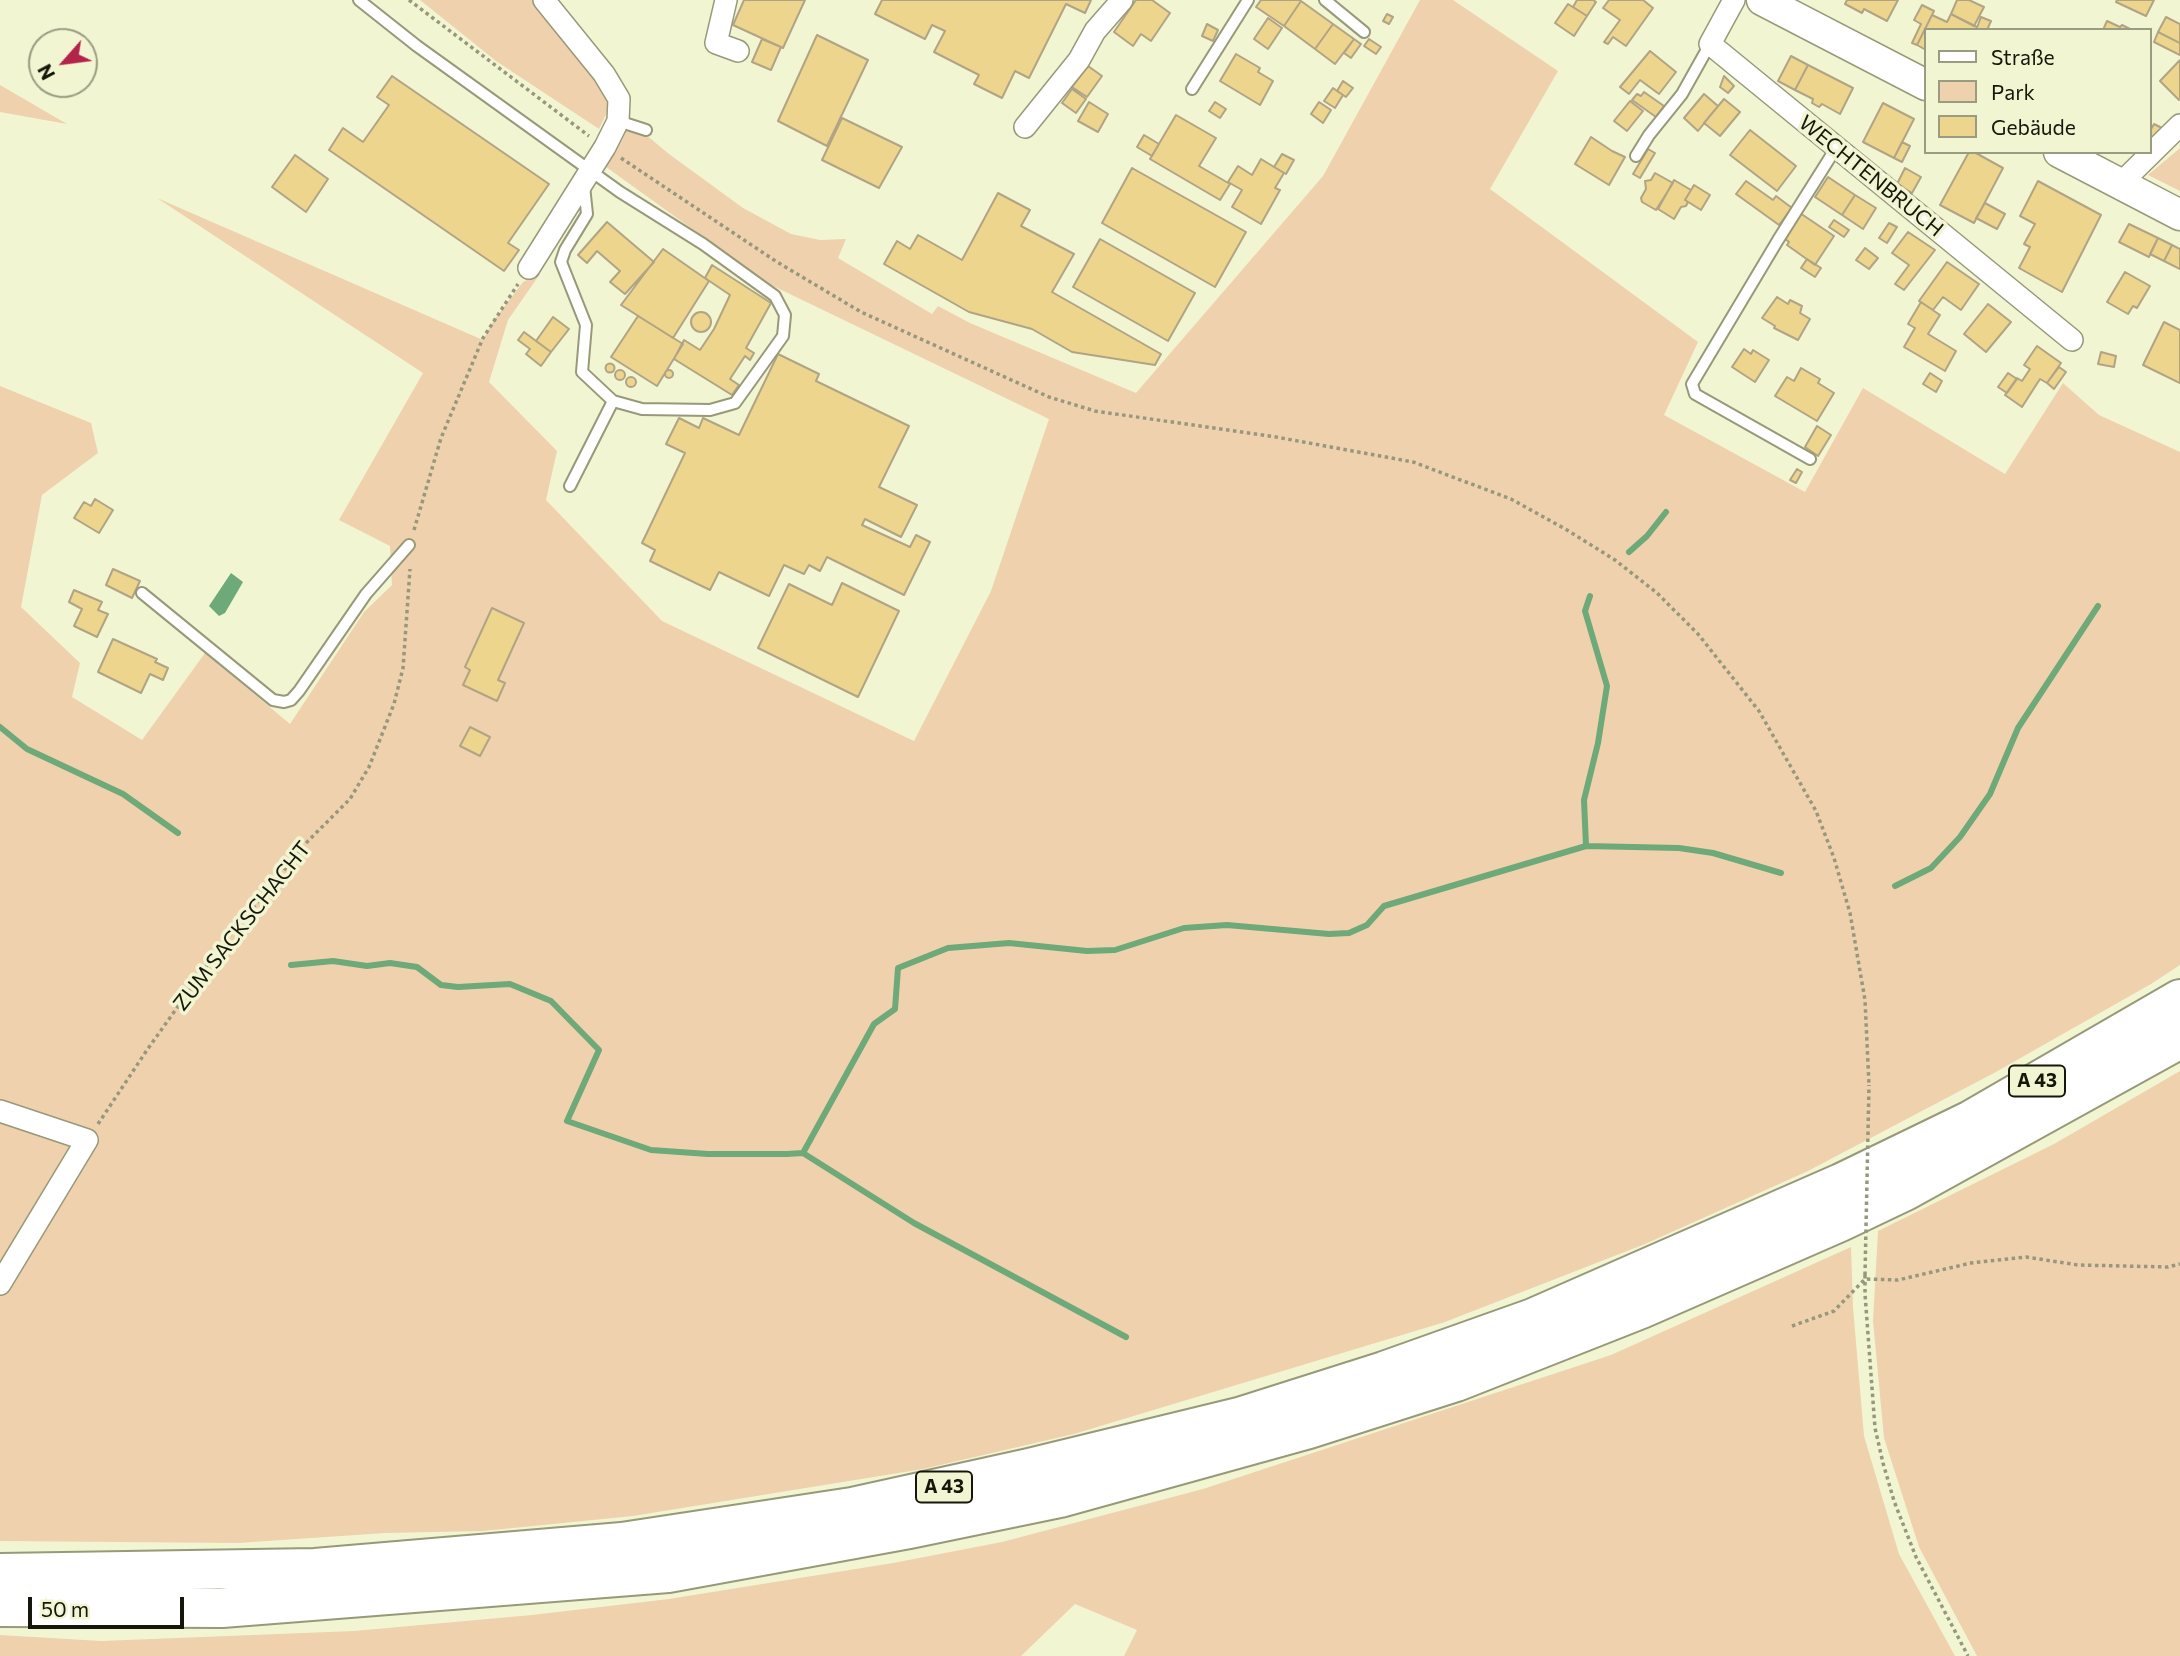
<!DOCTYPE html>
<meta charset="utf-8">
<style>
body{margin:0}
#map{position:relative;width:2180px;height:1656px;overflow:hidden;background:#f2f5d2;font-family:Commissioner,sans-serif}
canvas{display:block}
.legend{position:absolute;left:1924px;top:28px;width:228px;height:126px;box-sizing:border-box;background:#f2f5d2;border:2px solid #9a9c82;margin:0;padding:9px 12px;list-style:none;font-size:21px;color:#16170a}
.legend li{display:flex;align-items:center;gap:14px;height:35px}
.legend b{width:35px;border:2px solid #9a9c82}
.north{position:absolute;left:28px;top:28px;width:70px;height:70px;box-sizing:border-box;background:#f2f5d2;border:2px solid #9a9c82;border-radius:50%;rotate:242deg;font-size:19px;font-weight:700;line-height:28px;text-align:center;color:#16170a}
.north::after{content:'';display:block;margin:auto;width:24px;height:32px;background:#b42349;clip-path:polygon(50% 0,100% 100%,50% 72%,0 100%)}
.scale{position:absolute;left:28px;top:1597px;width:156px;height:32px;box-sizing:border-box;border:4px solid #16170a;border-top:0;padding-left:9px;font-size:21px;line-height:24px;white-space:nowrap;color:#16170a;-webkit-text-stroke:5px #f2f5d2;paint-order:stroke}
</style>
<div id="map">
<canvas width="2180" height="1656"></canvas>
<ul class="legend">
<li><b style="height:9px;background:#fff"></b>Straße</li>
<li><b style="height:19px;background:#f0d1ad"></b>Park</li>
<li><b style="height:19px;background:#eed58d"></b>Gebäude</li>
</ul>
<div class="north">N</div>
<div class="scale">50 m</div>
</div>
<script>
const g = document.querySelector('canvas').getContext('2d');
g.lineJoin = 'round';
function fill(path, color) {
  g.fillStyle = color;
  g.fill(path, 'evenodd');
}
function poly(rows) {
  const path = new Path2D();
  for (const r of rows) {
    if (r.length === 3) {
      path.moveTo(r[0] + r[2], r[1]);
      path.arc(r[0], r[1], r[2], 0, 2 * Math.PI);
      continue;
    }
    path.moveTo(r[0], r[1]);
    for (let i = 2; i < r.length; i += 2) path.lineTo(r[i], r[i + 1]);
  }
  return path;
}
function stroke(path, color, width, dash) {
  g.strokeStyle = color;
  g.lineWidth = width;
  g.lineCap = dash ? 'butt' : 'round';
  g.setLineDash(dash || []);
  g.stroke(path);
}
function label(font, color, halo, rows, align = 'center') {
  g.font = font + ' Commissioner,sans-serif';
  g.lineWidth = 7;
  g.setLineDash([]);
  g.textBaseline = 'middle';
  g.strokeStyle = halo;
  g.fillStyle = color;
  for (const [text, x, y, turn = 0] of rows) {
    g.save();
    g.translate(x, y);
    g.rotate((+turn || 0) * Math.PI / 180);
    g.textAlign = isNaN(turn) ? turn : align;
    if (halo) g.strokeText(text, 0, 0);
    g.fillText(text, 0, 0);
    g.restore();
  }
}
fill(poly([
 [420,0,533,0,602,85,609,108,599,129,496,61],
 [1420,0,1453,0,1558,71,1490,189,1698,342,1664,415,1805,492,1863,388,2005,474,2063,383,2099,415,2180,452,2180,965,2151,984,1994,1073,1808,1171,1645,1244,1445,1322,1074,1434,923,1469,633,1516,483,1531,385,1533,238,1543,0,1541,0,386,91,423,98,453,42,495,21,607,80,663,72,697,142,740,205,653,290,724,364,612,392,585,390,546,339,520,423,373,157,198,483,340,492,323,523,282,540,274,508,320,489,382,557,451,546,500,662,621,914,741,991,591,1049,419,767,283,602,164,626,129,645,134,669,154,743,208,791,234,820,240,846,239,838,258,932,314,938,306,970,323,1136,393,1323,176],
 [0,85,67,124,0,112],
 [2180,148,2180,191,2148,175],
 [2180,1071,2180,1656,1977,1656,1919,1547,1884,1438,1873,1321,1878,1231,2054,1144],
 [1851,1247,1853,1307,1864,1436,1899,1554,1955,1656,1124,1656,1137,1630,1075,1604,1021,1656,0,1656,0,1635,101,1641,354,1631,532,1615,669,1599,893,1563,1002,1542,1203,1489,1611,1355]
]), '#f0d1ad');
fill(poly([
 [231,573,243,582,225,613,219,616,209,606]
]), '#6da979');
stroke(poly([
 [1629,552,1647,536,1666,512],
 [0,727,27,749,123,794,178,833],
 [1586,846,1584,800,1598,743,1607,686,1585,611,1590,596],
 [1895,886,1931,868,1960,837,1990,794,2018,728,2098,606],
 [291,965,333,961,367,966,390,963,417,967,441,985,458,987,510,984,551,1001,599,1050,567,1121,651,1150,708,1154,787,1154,803,1153,874,1024,895,1009,898,968,948,948,1009,943,1087,951,1115,950,1184,928,1227,925,1329,934,1349,933,1367,925,1384,906,1586,846,1679,848,1713,853,1781,873],
 [803,1153,914,1223,1126,1337]
]), '#6da979', 6);
const building = poly([
 [744,0,805,0,783,48,733,25,744,0],
 [882,0,1091,0,1085,13,1066,4,1029,78,1015,71,1002,98,974,84,979,75,934,52,945,31,932,25,925,39,875,14,882,0],
 [1136,0,1152,0,1170,13,1151,41,1141,34,1133,46,1114,32,1136,0],
 [1261,0,1300,0,1301,1,1284,26,1256,7,1261,0],
 [1577,0,1593,0,1596,2,1587,16,1573,7,1577,0],
 [1609,0,1643,0,1653,8,1626,46,1613,37,1608,44,1604,42,1620,20,1603,8,1609,0],
 [1847,0,1898,0,1887,21,1864,9,1862,13,1845,4,1847,0],
 [1957,0,1969,0,1984,7,1974,26,1951,14,1957,0],
 [2117,0,2154,0,2146,16,2116,2,2117,0],
 [1301,1,1333,24,1315,49,1284,26,1301,1],
 [1568,4,1587,16,1574,36,1555,23,1568,4],
 [1922,5,1934,11,1917,45,1912,43,1921,24,1914,20,1922,5],
 [1387,14,1393,17,1389,24,1383,21,1387,14],
 [1951,14,1977,27,1976,30,1926,30,1926,50,1917,45,1932,15,1947,22,1951,14],
 [1981,17,1991,21,1987,30,1976,30,1981,17],
 [2166,17,2180,24,2180,43,2158,32,2166,17],
 [1268,18,1282,28,1268,49,1254,39,1268,18],
 [2107,21,2120,27,2122,25,2130,29,2103,30,2107,21],
 [1207,24,1218,30,1213,41,1202,36,1207,24],
 [1333,24,1354,39,1335,64,1315,49,1333,24],
 [2158,32,2180,43,2180,55,2154,42,2158,32],
 [817,35,868,60,827,146,778,121,817,35],
 [762,39,781,47,771,70,752,62,762,39],
 [1354,39,1361,44,1351,58,1344,53,1354,39],
 [1369,39,1381,47,1376,54,1364,46,1369,39],
 [1650,51,1676,72,1659,94,1640,80,1629,94,1620,87,1650,51],
 [1236,54,1260,68,1258,72,1273,81,1260,105,1220,81,1236,54],
 [1791,56,1808,65,1795,90,1778,81,1791,56],
 [2180,60,2180,99,2179,100,2160,81,2180,60],
 [1808,65,1853,88,1840,114,1822,104,1819,107,1812,103,1813,99,1795,90,1808,65],
 [1088,66,1102,76,1087,97,1072,87,1088,66],
 [392,76,549,184,508,243,519,250,504,271,329,150,343,128,363,142,389,105,377,97,392,76],
 [1724,76,1734,86,1728,93,1720,87,1724,76],
 [1343,81,1353,88,1346,97,1337,91,1343,81],
 [1333,88,1343,95,1335,108,1324,101,1333,88],
 [1072,89,1086,99,1076,113,1062,103,1072,89],
 [1644,92,1664,106,1656,117,1632,100,1637,94,1641,96,1644,92],
 [1704,94,1718,106,1698,131,1684,118,1704,94],
 [1724,99,1740,112,1720,136,1704,123,1724,99],
 [1630,101,1643,111,1627,131,1614,121,1630,101],
 [1089,102,1108,114,1098,132,1078,121,1089,102],
 [1215,102,1226,109,1220,118,1209,111,1215,102],
 [1319,102,1331,110,1323,123,1311,114,1319,102],
 [1883,103,1914,119,1894,158,1863,142,1883,103],
 [1176,115,1216,138,1199,166,1230,184,1220,200,1150,159,1176,115],
 [842,118,902,147,879,188,822,160,842,118],
 [2154,124,2164,129,2150,142,2150,131,2154,124],
 [1750,130,1796,166,1777,191,1730,155,1750,130],
 [1144,135,1159,144,1152,156,1137,147,1144,135],
 [1591,137,1612,151,1625,157,1609,185,1575,164,1591,137],
 [1902,142,1910,146,1902,162,1894,158,1902,142],
 [1648,149,1655,153,1640,178,1633,174,1648,149],
 [1969,152,1974,152,2003,168,1974,223,1940,205,1969,152],
 [1282,154,1294,160,1286,174,1274,167,1282,154],
 [295,155,328,179,306,212,272,187,295,155],
 [1261,159,1284,173,1275,188,1280,190,1261,224,1232,207,1242,190,1228,182,1238,166,1252,175,1261,159],
 [1132,168,1246,232,1215,287,1102,223,1132,168],
 [1905,168,1921,177,1912,193,1897,184,1905,168],
 [1655,173,1673,183,1656,210,1642,202,1641,198,1646,189,1645,181,1651,180,1655,173],
 [1828,177,1855,195,1842,215,1815,197,1828,177],
 [1674,180,1691,190,1685,200,1688,202,1686,206,1681,207,1674,219,1658,209,1674,180],
 [1746,181,1773,200,1776,196,1792,208,1779,225,1736,194,1746,181],
 [2038,181,2101,215,2062,292,2019,268,2030,247,2024,244,2035,224,2020,216,2038,181],
 [1694,185,1710,195,1701,210,1685,200,1694,185],
 [998,193,1030,210,1021,226,1074,254,1052,292,1161,354,1155,365,1072,352,1032,329,969,312,884,264,897,241,910,249,918,235,962,260,998,193],
 [1855,195,1876,208,1863,229,1842,215,1855,195],
 [1985,203,2005,214,1997,229,1976,218,1985,203],
 [1800,213,1834,236,1815,265,1787,245,1789,242,1784,238,1800,213],
 [1834,220,1849,230,1844,237,1829,227,1834,220],
 [607,222,654,262,625,294,610,282,620,271,597,251,587,263,578,255,607,222],
 [1889,223,1897,227,1887,243,1879,238,1889,223],
 [2129,224,2158,238,2149,257,2119,242,2129,224],
 [1908,232,1935,250,1904,290,1895,284,1909,265,1892,253,1908,232],
 [2158,238,2172,245,2164,261,2150,254,2158,238],
 [1100,239,1195,293,1168,341,1073,287,1100,239],
 [2172,245,2180,249,2180,269,2164,261,2172,245],
 [1865,248,1878,258,1869,269,1856,260,1865,248],
 [663,249,709,281,673,338,621,305,663,249],
 [1807,259,1821,268,1815,277,1801,268,1807,259],
 [1947,262,1979,284,1961,310,1943,297,1933,310,1919,301,1947,262],
 [712,265,771,303,746,348,754,353,750,360,745,356,730,379,739,385,732,395,674,359,684,340,700,350,714,329,730,295,705,278,712,265],
 [2125,272,2150,286,2137,308,2133,306,2128,314,2107,302,2125,272],
 [1777,297,1788,304,1790,300,1802,306,1800,313,1810,319,1798,340,1774,328,1775,326,1762,318,1777,297],
 [1921,302,1940,315,1928,334,1956,351,1945,371,1904,347,1915,328,1908,324,1921,302],
 [1988,304,2011,322,1986,352,1964,334,1988,304],
 [701,322,10],
 [638,316,683,344,657,386,611,357,638,316],
 [553,317,569,329,551,352,536,341,553,317],
 [2164,322,2180,330,2180,383,2143,365,2164,322],
 [524,332,551,352,541,366,526,354,530,349,518,340,524,332],
 [2037,346,2061,363,2047,383,2040,379,2022,407,2005,395,2017,378,2022,381,2030,369,2024,365,2037,346],
 [1744,349,1751,354,1753,350,1769,360,1755,382,1732,367,1744,349],
 [2101,352,2116,356,2114,367,2098,364,2101,352],
 [778,354,819,374,816,381,909,426,879,487,917,505,901,537,865,519,862,525,910,547,916,535,930,542,904,595,827,557,820,571,809,565,804,574,784,565,769,596,719,572,710,590,650,561,655,550,642,543,685,453,666,444,679,418,699,428,703,418,739,435,778,354],
 [610,368,4.5],
 [2059,367,2066,372,2054,389,2047,383,2059,367],
 [1801,368,1820,379,1818,383,1834,393,1817,421,1775,396,1787,377,1794,381,1801,368],
 [669,374,4],
 [620,375,5],
 [1930,373,1942,381,1936,392,1923,384,1930,373],
 [2008,373,2017,379,2007,393,1998,387,2008,373],
 [631,382,5],
 [1817,426,1831,435,1818,456,1805,447,1817,426],
 [1797,469,1802,472,1796,483,1790,480,1797,469],
 [95,499,113,510,99,533,74,518,84,502,91,506,95,499],
 [113,569,140,581,132,598,106,585,113,569],
 [842,583,899,611,858,697,758,648,789,584,832,605,842,583],
 [74,590,102,602,98,610,108,614,97,637,74,626,82,609,69,602,74,590],
 [492,608,524,623,498,680,505,683,497,701,463,685,470,670,465,667,492,608],
 [113,639,157,659,155,662,168,668,163,680,150,674,141,693,98,672,113,639],
 [470,727,490,737,480,756,460,746,470,727]
]);
fill(building, '#eed58d');
stroke(building, '#b0a485', 2);
const lane = poly([
 [359,0,417,46,620,192,703,244,775,296,785,315,783,336,735,403,710,410,642,409,613,401],
 [1325,0,1364,32],
 [1192,89,1248,0],
 [618,121,646,130],
 [1636,156,1649,135,1682,94,1710,44],
 [1810,459,1695,394,1692,384,1778,240,1836,148],
 [570,486,613,401,582,372,586,325,561,262,565,250,587,214,584,186],
 [142,593,273,700,284,702,291,700,299,691,366,594,409,545]
]);
const street = poly([
 [726,0,716,43,738,51],
 [1734,0,1710,44,2072,340],
 [1025,127,1079,60,1095,31,1122,0],
 [2120,184,2180,125],
 [529,268,605,147,618,121,619,99,604,74,544,0],
 [0,1111,87,1140,0,1284]
]);
const secondary = poly([
 [1762,0,1926,85],
 [2059,152,2180,215]
]);
const highway = poly([
 [0,1573,315,1568,622,1542,852,1507,1029,1468,1239,1417,1384,1371,1533,1318,1841,1183,1971,1120,2180,999],
 [0,1607,222,1608,668,1573,909,1529,1060,1498,1309,1429,1456,1382,1641,1309,1840,1222,1905,1191,2180,1039]
]);
stroke(lane, '#979979', 14);
stroke(street, '#979979', 24);
stroke(secondary, '#979979', 33);
stroke(highway, '#979979', 42);
stroke(poly([
 [409,0,589,136],
 [621,158,777,262,861,312,1049,397,1095,411,1276,437,1413,462,1511,499,1567,530,1615,560,1657,593,1698,634,1759,711,1816,811,1834,858,1850,913,1865,1000,1869,1085],
 [414,530,441,438,483,338,518,284],
 [98,1124,147,1050,221,946,308,841,350,799,369,767,394,704,403,668,410,569],
 [1865,1275,1865,1294,1875,1428,1883,1463,1894,1501,1916,1557,1968,1656],
 [1792,1326,1834,1311,1865,1279,1898,1280,1971,1263,2026,1257,2078,1265,2168,1267,2180,1264]
]), '#96987e', 3.5, [3.5, 3.5]);
stroke(lane, '#fff', 10);
stroke(street, '#fff', 21);
stroke(secondary, '#fff', 30);
stroke(highway, '#fff', 38);
stroke(poly([
 [1865,1275,1869,1085]
]), '#96987e', 3.5, [3.5, 3.5]);
for (const [x, y, w] of [
 [2037,1081,56],
 [944,1487,56]
]) {
  const box = new Path2D();
  box.roundRect(x - w / 2, y - 15.5, w, 31, 5);
  g.fillStyle = '#f2f5d2';
  g.fill(box);
  stroke(box, '#16170a', 2);
}
label('bold 19px', '#16170a', null, [
 ["A 43",2037,1081],
 ["A 43",944,1487]
]);
label('21px', '#16170a', '#f2f5d2', [
 ["WECHTENBRUCH",1871,176,39],
 ["ZUM SACKSCHACHT",242,926,-52]
]);
</script>
